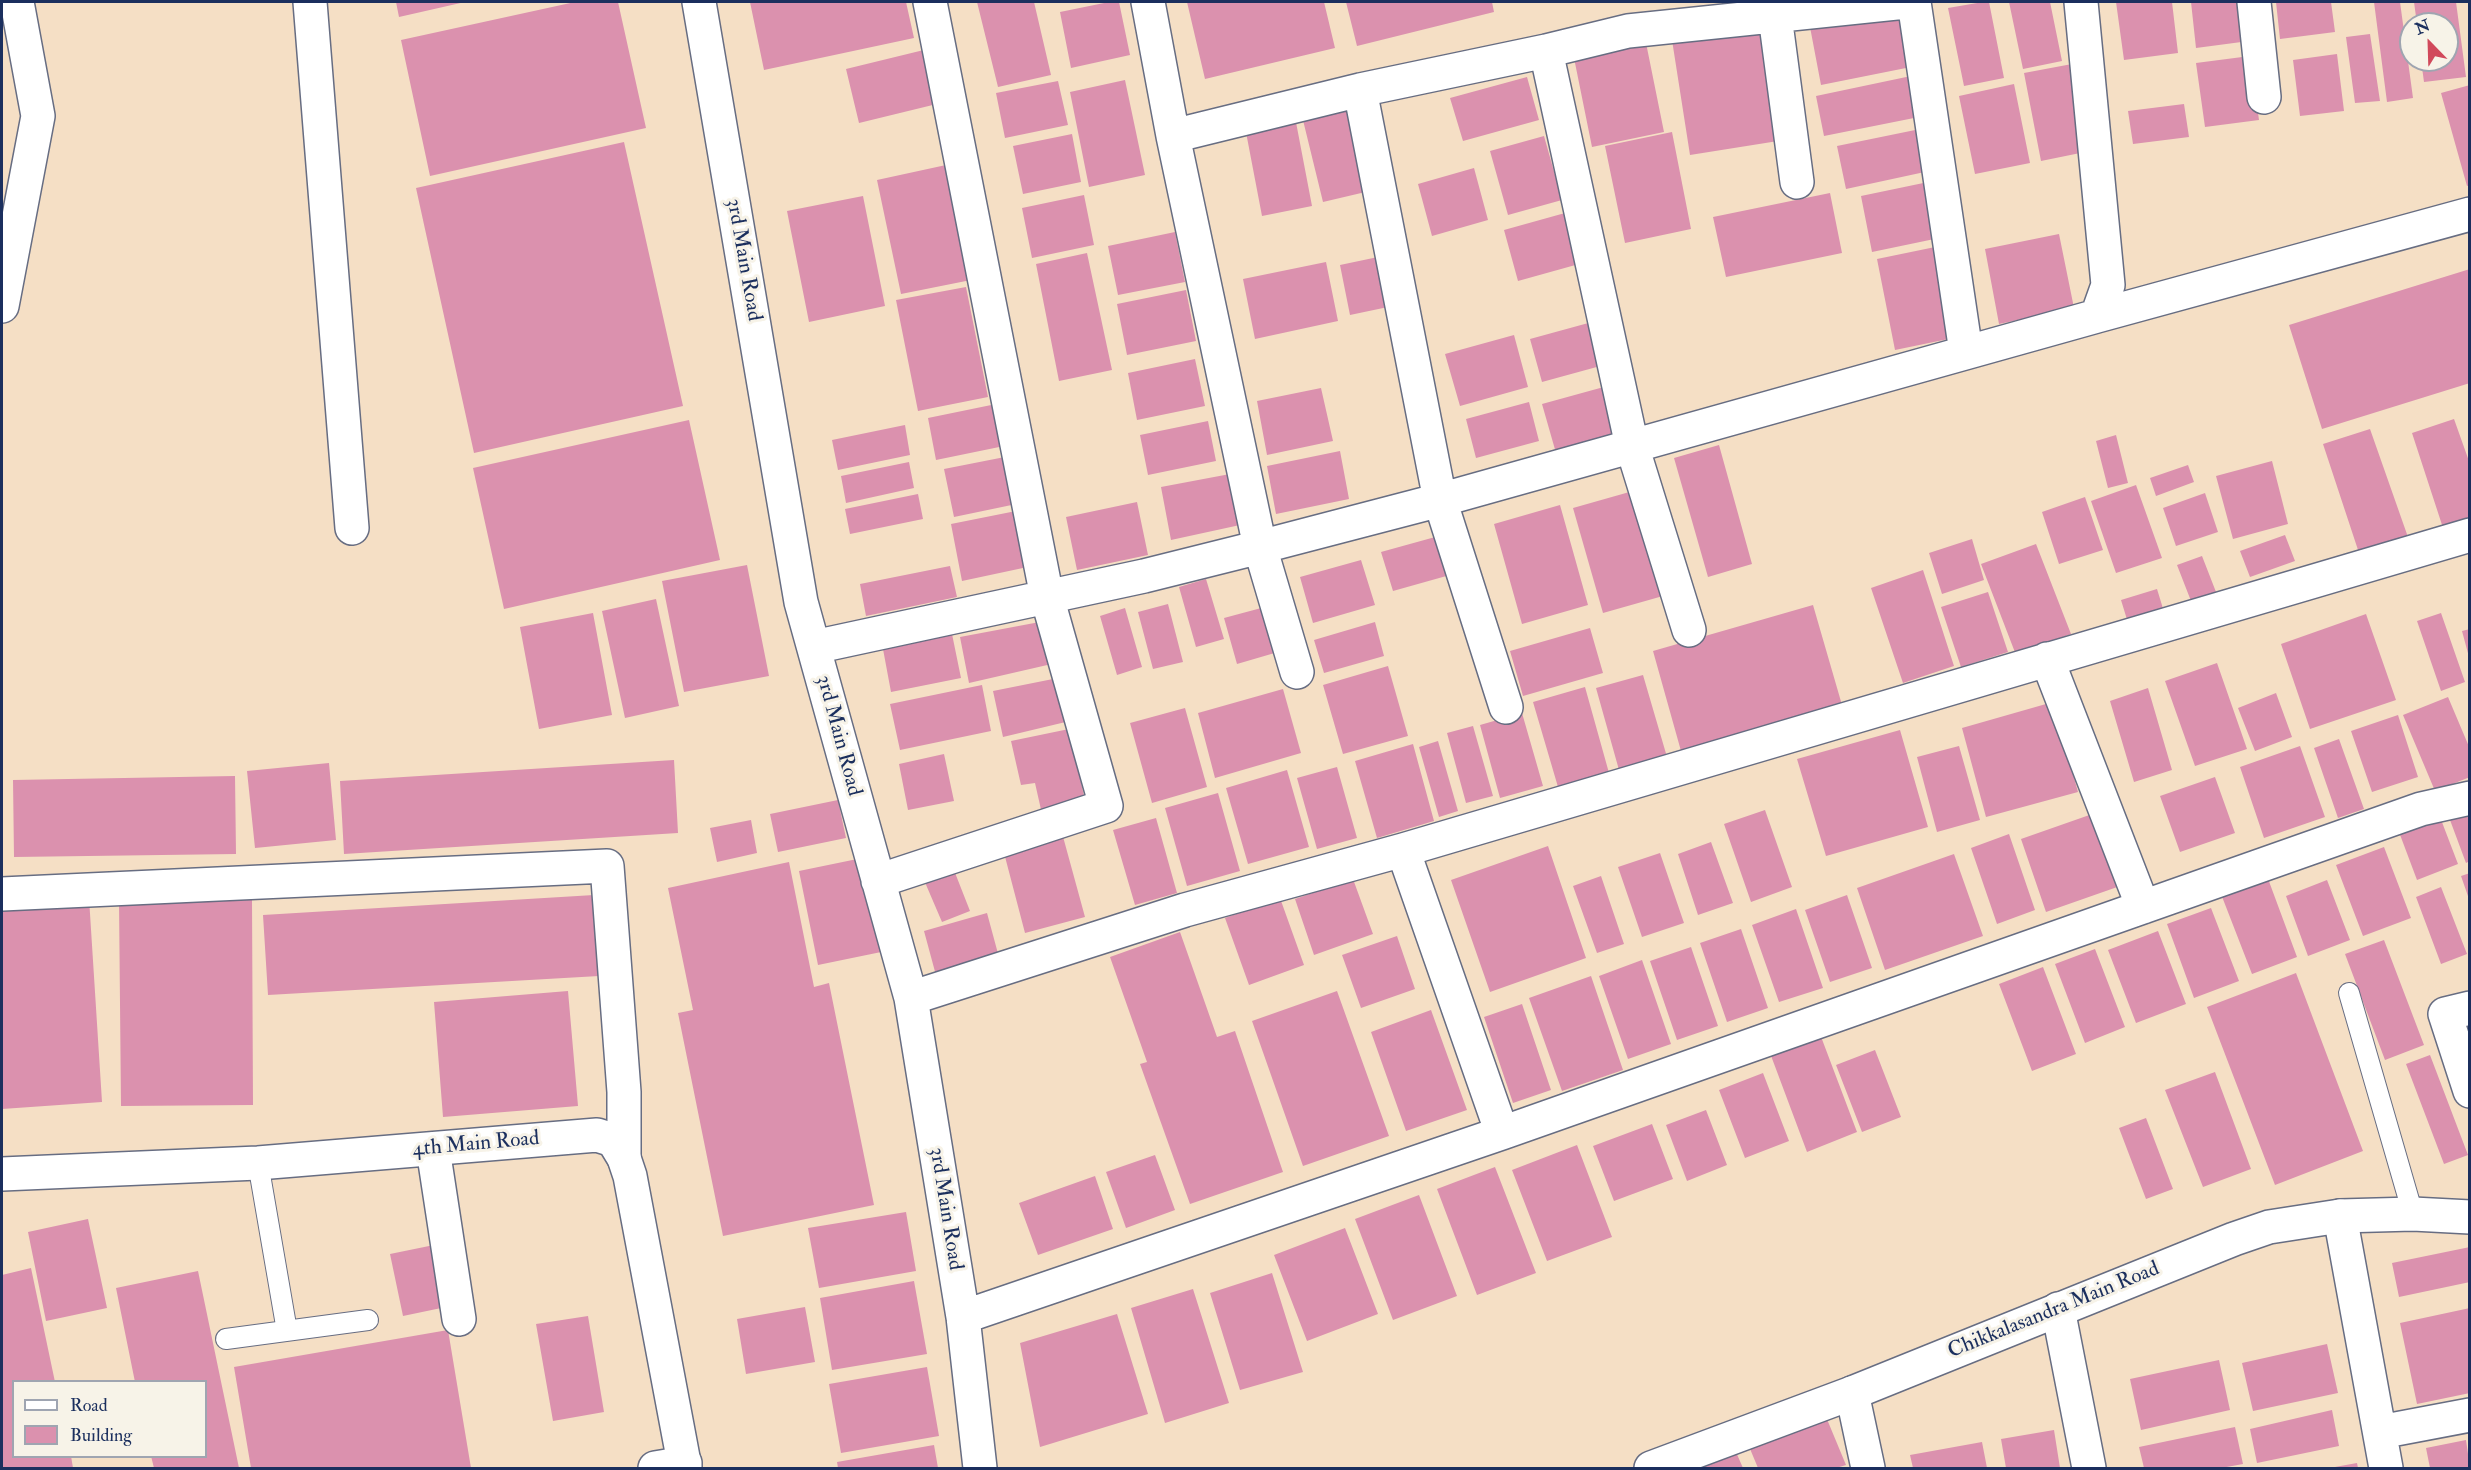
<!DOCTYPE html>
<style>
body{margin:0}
#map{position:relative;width:2471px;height:1470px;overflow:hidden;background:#f5dfc5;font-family:"IM FELL Double Pica",serif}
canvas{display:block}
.frame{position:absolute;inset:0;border:3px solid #1b2f5e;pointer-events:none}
.legend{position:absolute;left:12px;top:1380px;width:195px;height:78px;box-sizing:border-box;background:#f7f3e8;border:2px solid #9fa5b1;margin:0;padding:8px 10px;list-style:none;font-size:18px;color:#1b2f5e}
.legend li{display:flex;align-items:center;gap:12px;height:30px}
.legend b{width:30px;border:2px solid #9fa5b1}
.north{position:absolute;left:2399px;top:12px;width:60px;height:60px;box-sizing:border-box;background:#f7f3e8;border:2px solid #9fa5b1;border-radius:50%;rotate:337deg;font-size:16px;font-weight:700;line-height:24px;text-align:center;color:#1b2f5e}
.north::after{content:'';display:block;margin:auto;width:21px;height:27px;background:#d1495b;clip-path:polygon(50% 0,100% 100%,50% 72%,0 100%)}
</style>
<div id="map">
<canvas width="2471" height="1470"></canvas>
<div class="frame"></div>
<ul class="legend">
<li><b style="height:8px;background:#fff"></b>Road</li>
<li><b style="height:16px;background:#db91ae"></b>Building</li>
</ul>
<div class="north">N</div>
</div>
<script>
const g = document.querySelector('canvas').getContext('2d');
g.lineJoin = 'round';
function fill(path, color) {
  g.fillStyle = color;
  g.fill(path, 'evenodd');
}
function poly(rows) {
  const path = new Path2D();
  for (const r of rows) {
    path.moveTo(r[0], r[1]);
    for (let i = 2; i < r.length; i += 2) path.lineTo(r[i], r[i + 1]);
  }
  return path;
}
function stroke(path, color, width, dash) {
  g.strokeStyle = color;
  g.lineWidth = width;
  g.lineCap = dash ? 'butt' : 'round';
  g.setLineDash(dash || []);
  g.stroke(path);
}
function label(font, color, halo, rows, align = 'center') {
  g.font = font + ' "IM FELL Double Pica",serif';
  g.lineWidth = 6;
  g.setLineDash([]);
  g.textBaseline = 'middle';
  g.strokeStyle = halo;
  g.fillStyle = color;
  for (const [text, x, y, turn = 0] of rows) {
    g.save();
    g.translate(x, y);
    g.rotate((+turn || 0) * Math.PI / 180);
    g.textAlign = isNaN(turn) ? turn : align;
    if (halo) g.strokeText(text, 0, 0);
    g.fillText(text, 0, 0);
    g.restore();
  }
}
fill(poly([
 [396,2,465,2,399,17],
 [575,2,618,2,646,128,430,176,401,40],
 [750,2,906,2,914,38,764,70],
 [977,2,1034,2,1051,75,998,87],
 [1109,2,1119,2,1130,55,1071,68,1060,12],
 [1187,2,1324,2,1335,48,1205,79],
 [1346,2,1492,2,1494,12,1357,46],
 [1983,2,1989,2,2004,78,1964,86,1948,8],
 [2009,2,2050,2,2062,61,2023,69],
 [2116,2,2172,2,2178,53,2124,60],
 [2191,2,2245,2,2249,41,2196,48],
 [2276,2,2331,2,2335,32,2280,39],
 [2374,2,2400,2,2413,98,2387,102],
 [2414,2,2456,2,2466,77,2424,82,2421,60,2447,60,2447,24,2417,24],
 [1900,10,1911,67,1821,85,1810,27],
 [1759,26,1778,141,1690,155,1672,40],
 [1644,33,1664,132,1592,147,1572,48],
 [2370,34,2380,101,2355,103,2346,37],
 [932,48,945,102,859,123,846,69],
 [2337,54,2344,111,2300,116,2293,60],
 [2250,56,2259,120,2205,127,2196,63],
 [2072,64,2090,151,2041,161,2024,73],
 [1911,76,1919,117,1824,136,1816,96],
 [1527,77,1539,120,1463,141,1450,98],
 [1125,80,1145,175,1089,187,1070,92],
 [1058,81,1068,125,1005,138,996,93],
 [2014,84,2030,163,1975,174,1959,96],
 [2470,85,2470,185,2467,186,2441,93],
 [1353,104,1374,190,1323,202,1302,116],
 [2184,104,2189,137,2133,144,2128,111],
 [1295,117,1312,206,1262,216,1245,127],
 [1925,128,1934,170,1846,189,1837,146],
 [1672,132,1691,229,1625,243,1605,146],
 [1072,134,1081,182,1023,194,1013,146],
 [1544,136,1562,200,1508,215,1490,151],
 [624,142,683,406,474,453,416,188],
 [946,165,971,280,901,294,877,180],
 [1474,168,1488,220,1432,236,1418,184],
 [1933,181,1944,237,1872,252,1861,196],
 [1830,193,1842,253,1726,277,1713,217],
 [1084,195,1094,245,1032,258,1022,208],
 [863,196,885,306,809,322,787,211],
 [1565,213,1579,264,1518,281,1504,230],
 [1175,232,1185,282,1118,295,1108,246],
 [2059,234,2074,308,1999,324,1985,249],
 [1940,246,1958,337,1895,350,1877,259],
 [1087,253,1112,370,1059,381,1036,264],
 [1378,257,1388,307,1350,315,1340,265],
 [1326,262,1338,321,1255,339,1243,279],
 [2470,269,2470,383,2322,429,2289,325],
 [966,287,988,397,918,411,896,300],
 [1186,290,1196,341,1127,355,1117,304],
 [1592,322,1604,365,1542,382,1530,339],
 [1514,335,1528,387,1460,406,1445,354],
 [1195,359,1205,406,1137,420,1128,373],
 [1611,385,1626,442,1558,460,1542,404],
 [1321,388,1333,441,1267,455,1257,401],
 [1529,402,1539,441,1476,458,1466,419],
 [1001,403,1009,445,936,460,928,418],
 [2454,419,2470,464,2470,522,2444,531,2412,433],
 [689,420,720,560,504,609,473,468],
 [1208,421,1216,461,1148,475,1140,435],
 [905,425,910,455,838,470,832,440],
 [2370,429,2409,540,2360,556,2323,444],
 [2116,435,2128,483,2108,488,2096,441],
 [1719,445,1752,564,1708,577,1674,458],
 [1340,451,1349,499,1276,514,1267,466],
 [1015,455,1026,502,954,517,944,469],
 [2272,461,2288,524,2233,539,2216,476],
 [909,462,914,488,846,503,841,476],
 [2188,465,2194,482,2156,496,2150,478],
 [1230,474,1240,525,1171,540,1161,487],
 [2136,485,2162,558,2116,573,2091,501],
 [1640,489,1670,594,1603,613,1573,508],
 [2205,493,2218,532,2176,546,2163,508],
 [918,494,923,519,850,534,845,509],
 [2085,497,2103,550,2059,564,2042,512],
 [1137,502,1148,555,1077,570,1066,517],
 [1560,505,1588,605,1522,624,1494,524],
 [1026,509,1037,565,962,581,951,524],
 [1446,534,1457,573,1393,591,1381,552],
 [2285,535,2295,561,2250,577,2240,551],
 [1972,539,1984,580,1942,594,1929,553],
 [2036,544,2071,634,2016,655,1981,564],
 [2202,556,2216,592,2191,601,2177,565],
 [1361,560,1375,605,1313,623,1300,577],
 [747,565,769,676,684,692,662,581],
 [950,566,957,597,866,616,860,584],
 [1923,570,1954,666,1903,683,1871,588],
 [1206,579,1224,639,1196,647,1179,587],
 [2157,589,2165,615,2129,626,2121,600],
 [1988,592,2008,652,1961,667,1941,607],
 [656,599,679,706,625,718,602,611],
 [1168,604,1183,662,1153,669,1138,612],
 [1813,605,1842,705,1681,751,1653,651],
 [1265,607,1278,652,1237,664,1224,618],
 [1125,608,1142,667,1117,675,1100,616],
 [593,613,612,715,539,729,520,627],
 [2441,613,2465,682,2441,691,2417,621],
 [2366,614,2396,700,2310,729,2281,644],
 [1045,621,1056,663,969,683,960,637],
 [1375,622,1384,656,1324,673,1314,640],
 [1590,628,1603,673,1523,696,1510,651],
 [2470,629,2470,657,2469,657,2462,631],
 [952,634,961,678,891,692,883,649],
 [2217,663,2247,749,2195,766,2165,681],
 [1388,666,1408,736,1343,754,1323,685],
 [1643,675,1667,757,1619,770,1596,688],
 [1063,677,1074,720,1003,737,993,691],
 [982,685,991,731,900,750,890,704],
 [1585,687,1609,773,1558,787,1533,702],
 [2148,688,2172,770,2134,782,2110,701],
 [1283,689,1301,753,1215,778,1198,713],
 [2276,693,2292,737,2255,751,2238,708],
 [2448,697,2470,749,2470,777,2435,791,2403,715],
 [2053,702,2078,792,1986,817,1962,728],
 [1185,708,1207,787,1152,803,1130,723],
 [1522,713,1543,786,1500,798,1480,725],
 [2398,715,2418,777,2372,792,2351,731],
 [1473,726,1493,796,1466,803,1447,733],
 [1069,729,1086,805,1042,814,1035,783,1021,785,1011,741],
 [1900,730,1928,827,1826,856,1797,759],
 [2339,739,2364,809,2338,818,2314,748],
 [1438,741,1458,811,1439,817,1419,747],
 [1413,744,1434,821,1377,838,1355,761],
 [1959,746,1980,820,1937,832,1917,757],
 [2300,746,2325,817,2264,838,2240,767],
 [944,754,954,801,908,810,899,764],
 [674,760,678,833,344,854,340,781],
 [329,763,336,840,255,848,247,771],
 [1337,767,1357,838,1317,849,1297,778],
 [1287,770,1309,847,1248,864,1226,788],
 [235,776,236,854,14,857,13,780],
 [2215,777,2235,833,2180,852,2160,796],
 [1218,793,1240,871,1187,886,1165,808],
 [838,800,846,838,778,852,770,814],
 [1765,810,1792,887,1751,902,1724,824],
 [2098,812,2123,885,2046,912,2021,839],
 [2470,813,2470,861,2466,863,2450,820],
 [2440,817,2458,864,2417,880,2399,832],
 [1156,818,1177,893,1135,905,1113,830],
 [751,820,757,853,717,862,710,828],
 [1062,833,1085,917,1025,933,1003,849],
 [2009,834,2035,910,1997,924,1971,848],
 [1711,842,1733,903,1698,915,1678,854],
 [1548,846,1586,958,1490,992,1451,880],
 [2384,847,2411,918,2363,936,2336,865],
 [1660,853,1684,923,1642,937,1618,867],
 [1954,854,1983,936,1885,970,1857,888],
 [867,857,886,951,818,965,799,871],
 [950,860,970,911,942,922,921,873],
 [789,862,814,987,829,983,874,1205,723,1236,678,1013,693,1010,668,888],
 [2470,873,2470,899,2469,899,2461,876],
 [1601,876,1624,944,1597,953,1573,886],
 [2267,876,2297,957,2252,974,2221,894],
 [1353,879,1373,934,1314,955,1295,899],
 [2327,880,2350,940,2308,956,2286,896],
 [2441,887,2467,954,2441,964,2416,897],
 [594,895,599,976,268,995,263,915],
 [1847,895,1872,968,1830,982,1805,910],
 [89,898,102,1102,2,1109,2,904],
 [1280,898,1304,965,1249,985,1225,918],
 [252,900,253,1105,121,1106,119,901],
 [2211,908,2239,981,2194,998,2167,924],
 [1796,909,1823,988,1779,1002,1752,925],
 [987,913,1000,961,937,979,924,931],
 [1741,929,1768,1008,1727,1022,1700,943],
 [2158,931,2186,1004,2136,1023,2108,950],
 [1180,932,1217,1037,1235,1031,1283,1172,1190,1204,1140,1064,1147,1062,1110,957],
 [1397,936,1415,989,1361,1008,1342,955],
 [2384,940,2424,1045,2385,1060,2345,954],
 [1691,947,1718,1026,1677,1040,1650,961],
 [2095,949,2125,1027,2085,1043,2055,964],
 [1642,960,1671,1044,1628,1059,1599,976],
 [2043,967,2076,1054,2032,1071,1999,984],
 [2296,973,2363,1151,2275,1185,2207,1007],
 [1591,976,1623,1070,1562,1091,1529,998],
 [568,991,578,1106,443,1117,434,1002],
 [1337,991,1389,1136,1303,1166,1252,1021],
 [1522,1004,1551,1090,1513,1103,1484,1017],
 [1431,1010,1467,1110,1406,1131,1371,1032],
 [1820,1034,1857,1132,1807,1152,1770,1053],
 [1875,1050,1901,1117,1862,1132,1836,1065],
 [2430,1055,2468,1155,2444,1164,2406,1064],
 [2215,1072,2251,1169,2203,1187,2165,1090],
 [1763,1073,1789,1141,1745,1158,1719,1090],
 [1706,1110,1727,1165,1687,1181,1666,1125],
 [2146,1118,2173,1189,2146,1199,2119,1128],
 [1652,1124,1673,1179,1614,1201,1593,1146],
 [1577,1145,1612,1237,1547,1261,1512,1170],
 [1155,1155,1175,1210,1126,1228,1106,1172],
 [1495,1167,1536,1273,1477,1295,1437,1189],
 [1095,1176,1113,1229,1038,1255,1019,1203],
 [1419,1195,1457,1296,1393,1320,1355,1219],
 [906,1212,916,1271,819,1288,808,1228],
 [88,1219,107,1308,46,1321,28,1232],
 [1345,1228,1378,1314,1307,1341,1274,1255],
 [434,1245,446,1307,403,1316,390,1254],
 [2470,1247,2470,1282,2399,1297,2392,1263],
 [31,1268,55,1382,14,1382,14,1456,71,1456,73,1468,2,1468,2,1275],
 [198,1271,239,1468,154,1468,151,1456,206,1456,206,1382,135,1382,116,1288],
 [1272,1273,1303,1372,1240,1390,1210,1293],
 [914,1281,927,1354,832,1370,820,1298],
 [1193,1289,1229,1403,1165,1423,1131,1308],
 [805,1307,815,1362,746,1374,737,1319],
 [2470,1308,2470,1393,2417,1404,2400,1323],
 [1117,1314,1148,1414,1040,1447,1020,1343],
 [588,1316,604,1412,553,1421,536,1324],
 [448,1330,471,1468,251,1468,234,1367],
 [2327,1344,2338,1393,2253,1411,2242,1363],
 [2219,1360,2230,1410,2141,1430,2130,1379],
 [927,1367,939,1436,841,1453,829,1384],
 [2332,1410,2339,1446,2257,1463,2250,1429],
 [1824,1412,1846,1465,1836,1468,1758,1468,1748,1444],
 [2235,1427,2243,1464,2221,1468,2144,1468,2139,1447],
 [2054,1430,2060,1468,2006,1468,2001,1439],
 [2466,1440,2470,1468,2430,1468,2426,1448],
 [1982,1442,1987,1468,1913,1468,1910,1455],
 [1732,1443,1743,1468,1690,1468],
 [934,1445,938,1468,838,1468,837,1462],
 [2357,1463,2358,1468,2335,1468,2335,1467]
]), '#db91ae');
const service = poly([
 [2349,993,2413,1214],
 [258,1163,287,1331],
 [226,1339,368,1320]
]);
const minor = poly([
 [310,2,352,528],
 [699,2,801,602,911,998,963,1317,980,1468],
 [1148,2,1173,136,1360,90,1546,51,1628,31,1906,2],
 [1914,2,1966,352],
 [2254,2,2264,97],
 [1775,16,1797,182],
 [1546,51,1632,446,1689,630],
 [1360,90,1440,500,1506,707],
 [1173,136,1260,547,1297,672],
 [2097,316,2470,214],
 [814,647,1144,576,1260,547,1440,500,2097,316,2108,285,2081,2],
 [2047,659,2143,907],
 [1403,850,1502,1133],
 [878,881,1106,806,1047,597,930,2],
 [2,894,607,866,624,1092,624,1158],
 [911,998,1185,910,1403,850,2470,535],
 [2470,1008,2445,1014,2470,1091],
 [433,1149,459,1319],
 [2340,1216,2386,1468],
 [2058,1309,2089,1468],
 [963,1317,1502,1133,2421,809,2470,798],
 [1852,1393,1868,1468],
 [2380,1432,2470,1415],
 [655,1468,685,1463]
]);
const tertiary = poly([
 [2,306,38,116,17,2],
 [2,1174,258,1163,597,1135,613,1140,624,1158,630,1176,685,1468],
 [1651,1468,1852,1393,2234,1239,2269,1227,2340,1216,2413,1214,2470,1217]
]);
stroke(service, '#676d82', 22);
stroke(minor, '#676d82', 36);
stroke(tertiary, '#676d82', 36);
stroke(service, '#fff', 20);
stroke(minor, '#fff', 33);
stroke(tertiary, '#fff', 33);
label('21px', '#1b2f5e', '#f7f3e8', [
 ["3rd Main Road",743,260,80],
 ["3rd Main Road",838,736,75],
 ["4th Main Road",476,1145,-5],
 ["3rd Main Road",945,1209,81],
 ["Chikkalasandra Main Road",2054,1311,-22]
]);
</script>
